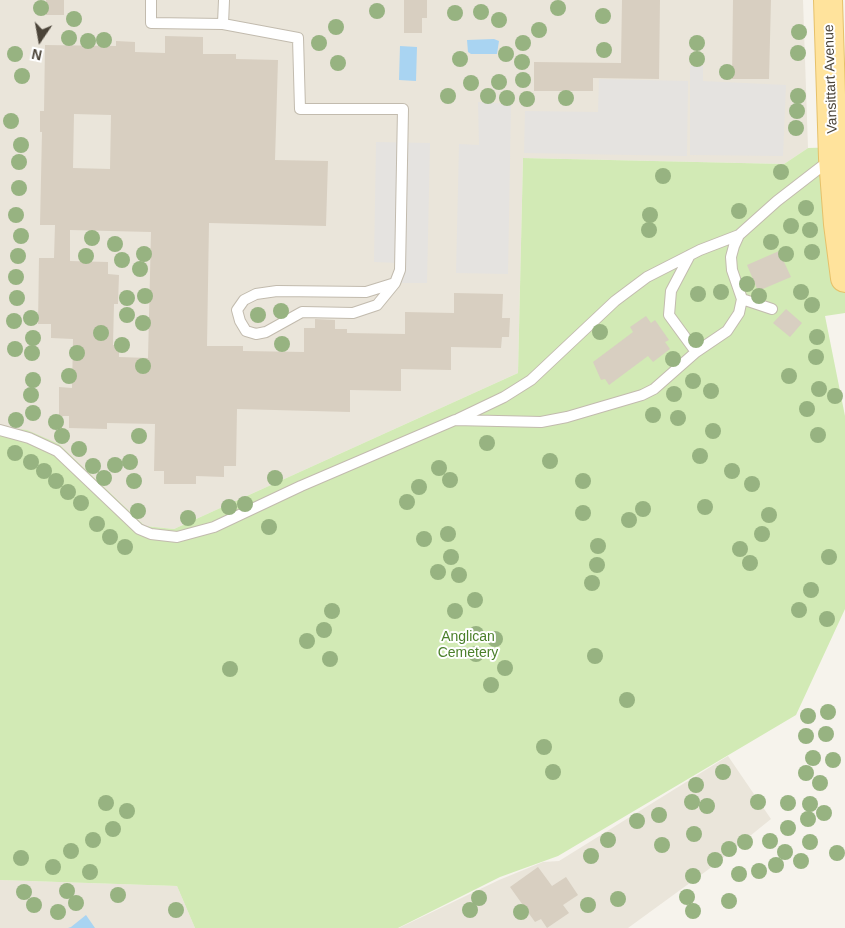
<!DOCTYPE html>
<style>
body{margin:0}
#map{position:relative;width:845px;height:928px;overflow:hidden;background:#f6f3ec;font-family:Arial,sans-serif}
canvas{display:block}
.north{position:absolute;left:15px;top:15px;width:50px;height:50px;-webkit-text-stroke:4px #fff;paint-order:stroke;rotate:192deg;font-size:14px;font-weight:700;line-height:20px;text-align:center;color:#4b4439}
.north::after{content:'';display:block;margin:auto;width:18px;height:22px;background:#4b4439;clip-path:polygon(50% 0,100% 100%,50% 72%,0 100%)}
</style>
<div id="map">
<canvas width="845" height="928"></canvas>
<div class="north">N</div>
</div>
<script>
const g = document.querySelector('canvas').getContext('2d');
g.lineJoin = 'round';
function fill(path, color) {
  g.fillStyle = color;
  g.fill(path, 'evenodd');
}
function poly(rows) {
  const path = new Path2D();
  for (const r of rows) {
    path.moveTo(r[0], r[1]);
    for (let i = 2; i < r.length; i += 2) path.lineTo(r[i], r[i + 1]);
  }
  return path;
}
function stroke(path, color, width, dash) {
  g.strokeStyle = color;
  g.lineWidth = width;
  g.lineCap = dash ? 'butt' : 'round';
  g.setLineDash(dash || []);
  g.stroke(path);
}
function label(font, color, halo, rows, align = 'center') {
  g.font = font + ' Arial,sans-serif';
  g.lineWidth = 4;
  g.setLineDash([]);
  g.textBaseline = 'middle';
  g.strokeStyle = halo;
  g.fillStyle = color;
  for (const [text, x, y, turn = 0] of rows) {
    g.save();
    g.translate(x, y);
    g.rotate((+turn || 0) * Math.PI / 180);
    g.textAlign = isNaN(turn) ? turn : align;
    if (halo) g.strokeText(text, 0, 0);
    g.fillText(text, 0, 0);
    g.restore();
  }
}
fill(poly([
 [0,0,803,0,808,148,784,164,523,158,518,373,174,529,145,526,59,444,0,427],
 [728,756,771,819,709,869,628,928,399,928,499,880,543,862,559,861],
 [0,880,177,886,195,928,0,928]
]), '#eae5da');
fill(poly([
 [845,147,845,313,825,316,845,416,845,609,796,715,558,856,500,877,398,928,195,928,177,886,0,880,0,427,27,430,59,444,145,526,174,529,518,373,523,158,784,164,808,148]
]), '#d2eab5');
fill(poly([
 [690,66,703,66,703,81,786,85,783,156,690,155],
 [599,79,688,81,687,156,524,153,525,111,598,112],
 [478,102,511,104,508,274,456,273,459,144,479,145],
 [376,142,430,143,427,283,397,283,398,263,374,262]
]), '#e5e3e0');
fill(poly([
 [494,39,499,41,497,54,471,54,468,52,467,40],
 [400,46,417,47,416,81,399,80],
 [86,915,95,928,68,928,71,927]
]), '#a9d4f2');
fill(poly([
 [46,0,64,0,64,15,46,15],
 [404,0,427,0,427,18,422,18,422,33,404,33],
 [622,0,660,0,659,79,593,78,593,91,534,91,534,62,621,63],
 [733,0,771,0,769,79,732,79],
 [165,36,203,37,203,54,236,54,236,59,278,60,275,160,328,161,326,226,209,223,207,346,243,346,243,351,304,352,304,328,315,328,315,319,335,320,335,329,347,329,347,333,405,334,405,312,454,313,454,293,503,294,502,318,510,318,509,337,502,337,501,348,451,347,451,370,401,369,401,391,350,390,350,412,237,409,236,466,224,466,224,477,196,476,196,484,164,484,164,471,154,471,155,424,107,423,107,429,69,428,69,416,59,416,59,387,72,388,73,339,51,338,51,324,38,324,39,258,54,258,55,225,40,225,42,132,40,132,40,111,44,111,45,45,116,46,116,41,135,42,135,52,165,53],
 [74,114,111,115,110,169,73,168],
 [70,230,151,232,148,358,119,357,119,345,113,345,114,304,118,304,119,275,108,274,108,262,70,261],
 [779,251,791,277,758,291,747,265],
 [786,309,802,323,790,337,773,323],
 [646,316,651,323,655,320,669,340,665,342,670,349,653,362,648,356,609,385,605,379,601,380,593,362,633,332,630,327],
 [538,867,552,886,566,877,578,895,563,905,569,913,547,928,541,919,535,922,510,887]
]), '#d8cfc1');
const lane = poly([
 [151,0,151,23,223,24,224,0],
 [223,24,298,38,300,109,403,109,400,270,395,283,366,292,277,291,256,294,244,300,237,310,240,321,246,331,256,334,266,332,302,312,353,313,377,305,395,283],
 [690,255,671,291,669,315,696,352],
 [772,309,742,299,732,270,731,257,734,246,739,235,777,201,830,160],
 [458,419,504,397,531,380,615,301,647,277,700,250,739,235],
 [0,430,29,438,57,451,139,529,151,534,177,537,214,527,301,486,455,420,541,422,567,417,642,395,654,389,696,352,727,331,739,313,742,299]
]);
const primary = poly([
 [828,0,833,158,838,224,845,278]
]);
stroke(lane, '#c2bbae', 12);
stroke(primary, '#e6c16a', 30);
stroke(lane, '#fff', 10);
stroke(primary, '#ffe39c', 28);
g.fillStyle = '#97b381';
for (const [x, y] of [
 [41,8],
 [558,8],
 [377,11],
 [481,12],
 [455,13],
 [603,16],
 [74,19],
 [499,20],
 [336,27],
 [539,30],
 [799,32],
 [69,38],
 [104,40],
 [88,41],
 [319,43],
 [523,43],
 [697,43],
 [604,50],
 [798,53],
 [15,54],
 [506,54],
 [460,59],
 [697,59],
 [522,62],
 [338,63],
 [727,72],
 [22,76],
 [523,80],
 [499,82],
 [471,83],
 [448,96],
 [488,96],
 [798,96],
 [507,98],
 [566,98],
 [527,99],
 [797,111],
 [11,121],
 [796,128],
 [21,145],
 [19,162],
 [781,172],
 [663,176],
 [19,188],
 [806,208],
 [739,211],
 [16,215],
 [650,215],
 [791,226],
 [649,230],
 [810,230],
 [21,236],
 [92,238],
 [771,242],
 [115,244],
 [812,252],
 [144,254],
 [786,254],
 [18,256],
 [86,256],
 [122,260],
 [140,269],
 [16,277],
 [747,284],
 [721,292],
 [801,292],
 [698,294],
 [145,296],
 [759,296],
 [17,298],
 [127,298],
 [812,305],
 [281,311],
 [127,315],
 [258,315],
 [31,318],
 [14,321],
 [143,323],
 [600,332],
 [101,333],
 [817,337],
 [33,338],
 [696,340],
 [282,344],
 [122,345],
 [15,349],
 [32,353],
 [77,353],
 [816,357],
 [673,359],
 [143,366],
 [69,376],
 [789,376],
 [33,380],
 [693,381],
 [819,389],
 [711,391],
 [674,394],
 [31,395],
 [835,396],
 [807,409],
 [33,413],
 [653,415],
 [678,418],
 [16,420],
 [56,422],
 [713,431],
 [818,435],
 [62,436],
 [139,436],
 [487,443],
 [79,449],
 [15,453],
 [700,456],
 [550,461],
 [31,462],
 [130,462],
 [115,465],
 [93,466],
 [439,468],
 [44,471],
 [732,471],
 [104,478],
 [275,478],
 [450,480],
 [56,481],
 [134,481],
 [583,481],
 [752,484],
 [419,487],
 [68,492],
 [407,502],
 [81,503],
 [245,504],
 [229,507],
 [705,507],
 [643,509],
 [138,511],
 [583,513],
 [769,515],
 [188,518],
 [629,520],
 [97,524],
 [269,527],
 [448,534],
 [762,534],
 [110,537],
 [424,539],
 [598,546],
 [125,547],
 [740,549],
 [451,557],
 [829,557],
 [750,563],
 [597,565],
 [438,572],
 [459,575],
 [592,583],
 [811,590],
 [475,600],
 [799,610],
 [332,611],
 [455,611],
 [827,619],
 [324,630],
 [476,634],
 [495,639],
 [307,641],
 [476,654],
 [595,656],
 [330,659],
 [505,668],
 [230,669],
 [491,685],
 [627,700],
 [828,712],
 [808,716],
 [826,734],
 [806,736],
 [544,747],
 [813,758],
 [833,760],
 [553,772],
 [723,772],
 [806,773],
 [820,783],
 [696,785],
 [692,802],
 [758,802],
 [106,803],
 [788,803],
 [810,804],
 [707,806],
 [127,811],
 [824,813],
 [659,815],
 [808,819],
 [637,821],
 [788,828],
 [113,829],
 [694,834],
 [93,840],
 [608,840],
 [770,841],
 [745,842],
 [810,842],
 [662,845],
 [729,849],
 [71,851],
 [785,852],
 [837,853],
 [591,856],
 [21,858],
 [715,860],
 [801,861],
 [776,865],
 [53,867],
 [759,871],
 [90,872],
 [739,874],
 [693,876],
 [67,891],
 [24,892],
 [118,895],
 [687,897],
 [479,898],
 [618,899],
 [729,901],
 [76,903],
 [34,905],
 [588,905],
 [176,910],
 [470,910],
 [693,911],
 [58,912],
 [521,912]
]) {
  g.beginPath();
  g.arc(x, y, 8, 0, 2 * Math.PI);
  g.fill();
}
label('14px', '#4b4439', '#fff', [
 ["Vansittart Avenue",831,79,-92]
]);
label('14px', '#4a7f2a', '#fff', [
 ["Anglican",468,637],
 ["Cemetery",468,653]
]);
</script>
